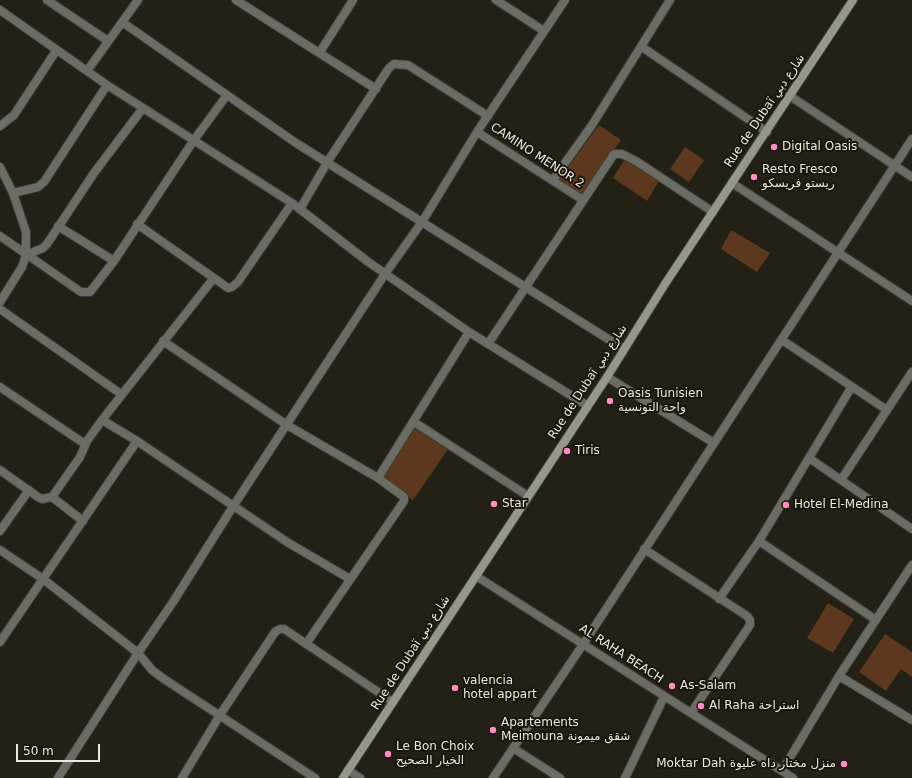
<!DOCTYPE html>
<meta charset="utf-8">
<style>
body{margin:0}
#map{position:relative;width:912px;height:778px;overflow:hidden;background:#232115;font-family:"DejaVu Sans",sans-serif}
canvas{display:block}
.scale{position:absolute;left:16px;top:744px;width:84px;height:18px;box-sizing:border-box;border:2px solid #e9e7df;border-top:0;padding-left:5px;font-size:12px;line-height:14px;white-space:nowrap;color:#e9e7df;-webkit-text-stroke:3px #1a170c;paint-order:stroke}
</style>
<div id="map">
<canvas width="912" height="778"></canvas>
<div class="scale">50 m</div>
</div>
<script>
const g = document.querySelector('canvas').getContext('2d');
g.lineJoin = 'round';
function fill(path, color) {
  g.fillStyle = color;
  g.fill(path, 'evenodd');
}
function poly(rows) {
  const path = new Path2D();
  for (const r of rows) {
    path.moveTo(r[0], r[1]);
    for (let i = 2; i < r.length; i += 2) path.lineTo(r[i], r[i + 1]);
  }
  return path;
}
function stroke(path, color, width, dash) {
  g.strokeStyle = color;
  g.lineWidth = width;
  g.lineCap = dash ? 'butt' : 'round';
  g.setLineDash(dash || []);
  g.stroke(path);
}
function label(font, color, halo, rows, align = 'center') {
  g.font = font + ' "DejaVu Sans",Cairo,sans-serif';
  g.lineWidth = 4;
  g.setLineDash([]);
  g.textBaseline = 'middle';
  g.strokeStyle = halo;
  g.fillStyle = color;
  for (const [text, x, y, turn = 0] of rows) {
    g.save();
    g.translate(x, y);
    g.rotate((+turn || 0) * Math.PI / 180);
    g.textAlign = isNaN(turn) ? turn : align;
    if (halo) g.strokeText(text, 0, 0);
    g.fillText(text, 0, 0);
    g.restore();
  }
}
fill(poly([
 [599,125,621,140,582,196,558,181],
 [685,147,704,160,689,182,670,169],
 [625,159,659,181,647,201,613,178],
 [731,230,770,253,757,272,721,249],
 [413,424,451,445,413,500,380,480],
 [828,603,854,619,833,653,807,638],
 [885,634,912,652,912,677,901,669,886,691,859,672]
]), '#5c381f');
const street = poly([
 [47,0,108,41],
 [236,0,376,89],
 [496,0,544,31],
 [0,10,107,85,292,203,367,261,469,332,588,406],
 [122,22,296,143,624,349],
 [642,47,767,132],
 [320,52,353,0],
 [87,71,138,0],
 [790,96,912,177],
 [0,126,14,115,56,51],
 [477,132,583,200],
 [0,167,13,193,26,232,26,255,22,267,0,302],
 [553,180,592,125,670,0],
 [732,183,912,301],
 [13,193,38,187,44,182,107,85],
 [300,209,328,161,389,68,394,64,408,65,488,116],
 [137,224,228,288,232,287,238,282,292,203],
 [58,226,114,261],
 [0,236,81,292,90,292,114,261,194,140,227,95],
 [26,255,43,248,47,244,94,173,143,108],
 [0,309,121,394],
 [782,340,887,410],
 [163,341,287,425,378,478,404,497,404,501,306,644],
 [488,344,614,154,622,154,636,161,713,212],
 [607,377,714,443],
 [0,387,85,444],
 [102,420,137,441,287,542,350,579],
 [414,422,528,496],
 [809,458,912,529],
 [0,470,38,497,42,499,52,497,80,457,87,441,102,420,213,279],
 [378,478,469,332],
 [841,480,912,372],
 [52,497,83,521],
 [0,531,29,490],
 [759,541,876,620],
 [644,549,747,616,750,620,750,625,691,713],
 [0,550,43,579,138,653,152,670,164,679,315,778],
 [476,576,793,778],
 [719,599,759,541,851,388],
 [0,642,137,441],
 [839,676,912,720],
 [513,748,560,778],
 [348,770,360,778],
 [782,771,839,676,912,565],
 [58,778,138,653,173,602,234,505,385,274,422,222,477,132,565,0],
 [182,778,220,715,275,632,280,629,284,629,393,702],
 [493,778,584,643,912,139],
 [625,778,664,697]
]);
const secondary = poly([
 [343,778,607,377,665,284,853,0]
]);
stroke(street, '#3f3d31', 10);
stroke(secondary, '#3f3d31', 10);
stroke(street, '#6a6c65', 8);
stroke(secondary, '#95978d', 8);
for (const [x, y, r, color] of [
 [774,147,4,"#fd8ebf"],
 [754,177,4,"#fd8ebf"],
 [610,401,4,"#fd8ebf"],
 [567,451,4,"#fd8ebf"],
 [494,504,4,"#fd8ebf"],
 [786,505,4,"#fd8ebf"],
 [672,686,4,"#fd8ebf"],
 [455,688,4,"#fd8ebf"],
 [701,706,4,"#fd8ebf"],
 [493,730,4,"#fd8ebf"],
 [388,754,4,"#fd8ebf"],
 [844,764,4,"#fd8ebf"]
]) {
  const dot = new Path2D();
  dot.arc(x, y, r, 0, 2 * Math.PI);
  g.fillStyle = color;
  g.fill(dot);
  stroke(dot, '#1a170c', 1.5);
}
label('12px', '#e9e7df', '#1a170c', [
 ["Rue de Dubaï شارع دبي",765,111,-56],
 ["CAMINO MENOR 2",537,156,33],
 ["Rue de Dubaï شارع دبي",588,382,-57],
 ["Rue de Dubaï شارع دبي",411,653,-57],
 ["AL RAHA BEACH",621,654,33]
]);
label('12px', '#e9e7df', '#1a170c', [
 ["Digital Oasis",782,147],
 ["Resto Fresco",762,170],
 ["ريستو فريسكو",762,184],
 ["Oasis Tunisien",618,394],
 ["واحة التونسية",618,408],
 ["Tiris",575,451],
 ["Star",502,504],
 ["Hotel El-Medina",794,505],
 ["valencia",463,681],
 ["hotel appart",463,695],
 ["As-Salam",680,686],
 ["Al Raha استراحة",709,706],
 ["Apartements",501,723],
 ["Meimouna شقق ميمونة",501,737],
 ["Le Bon Choix",396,747],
 ["الخيار الصحيح",396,761],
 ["Moktar Dah منزل مختار داه عليوة",836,764,"right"]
], 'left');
</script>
